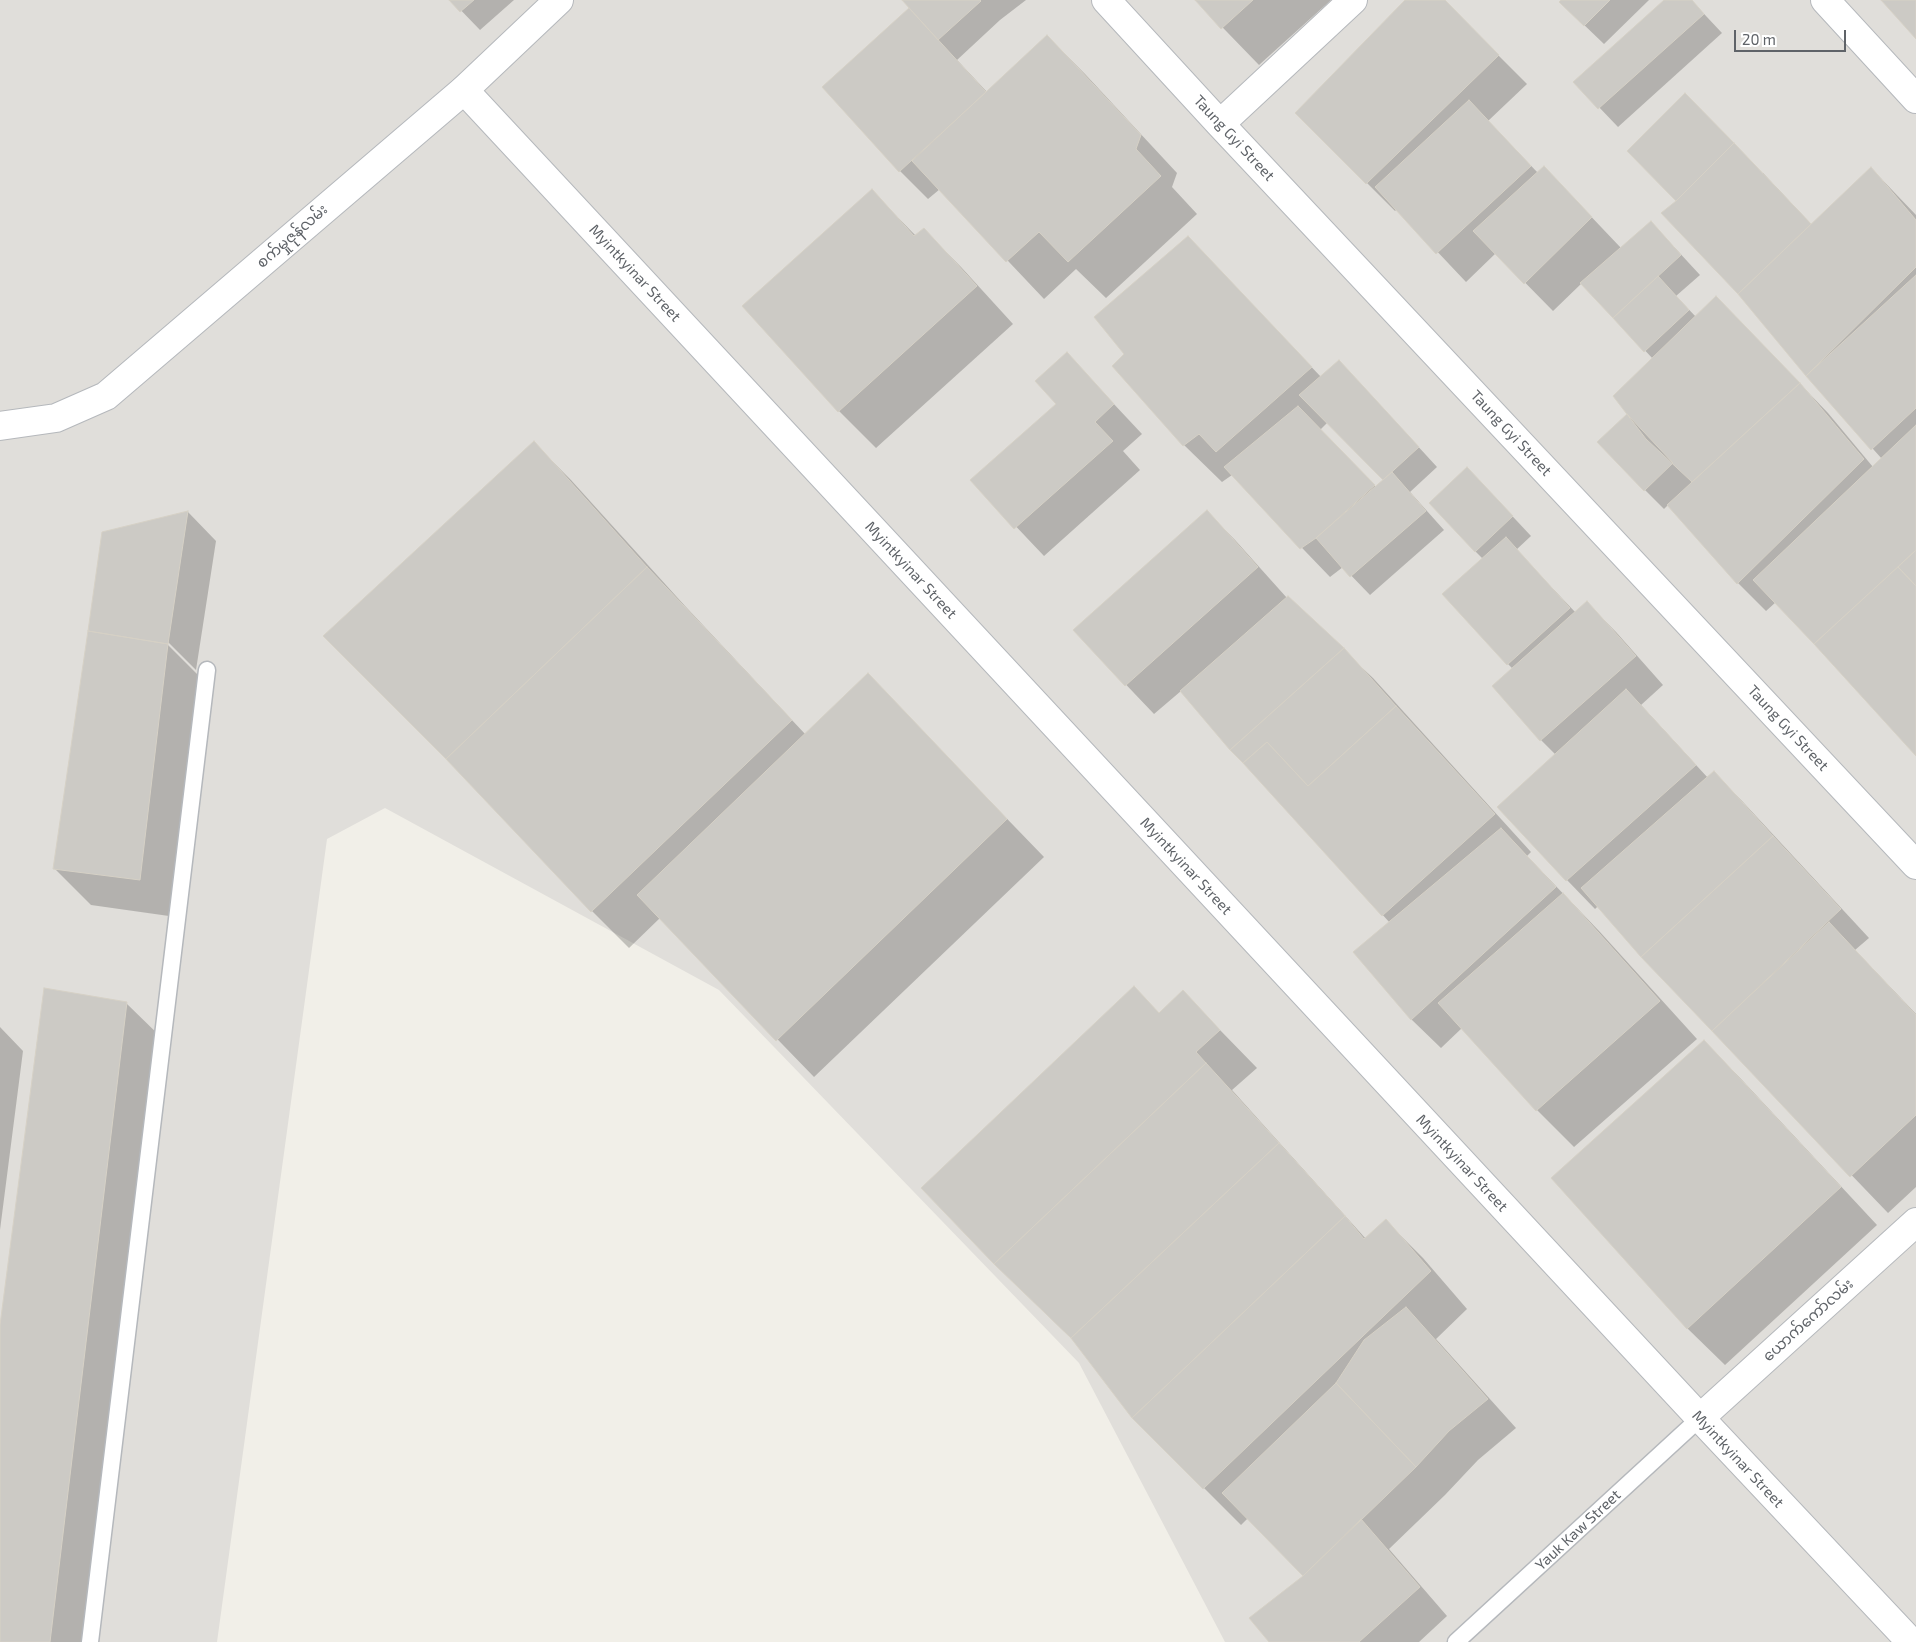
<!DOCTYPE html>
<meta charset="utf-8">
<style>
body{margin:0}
#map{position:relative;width:1916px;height:1642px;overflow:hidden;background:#f1efe8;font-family:"Exo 2",sans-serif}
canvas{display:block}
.scale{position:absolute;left:1734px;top:30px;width:112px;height:22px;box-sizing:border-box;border:2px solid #5f6368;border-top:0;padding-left:6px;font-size:15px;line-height:18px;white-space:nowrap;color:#5f6368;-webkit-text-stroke:4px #fff;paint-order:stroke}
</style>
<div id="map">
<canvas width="1916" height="1642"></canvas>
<div class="scale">20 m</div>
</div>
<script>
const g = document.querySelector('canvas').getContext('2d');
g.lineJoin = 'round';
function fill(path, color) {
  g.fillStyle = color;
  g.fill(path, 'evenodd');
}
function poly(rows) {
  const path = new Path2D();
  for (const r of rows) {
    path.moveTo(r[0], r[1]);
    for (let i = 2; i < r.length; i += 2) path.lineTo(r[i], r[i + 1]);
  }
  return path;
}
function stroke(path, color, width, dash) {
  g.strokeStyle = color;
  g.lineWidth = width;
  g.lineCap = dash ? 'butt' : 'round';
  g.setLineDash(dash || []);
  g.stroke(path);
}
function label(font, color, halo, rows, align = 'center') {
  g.font = font + ' "Exo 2","Noto Sans Myanmar",sans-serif';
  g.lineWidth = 4;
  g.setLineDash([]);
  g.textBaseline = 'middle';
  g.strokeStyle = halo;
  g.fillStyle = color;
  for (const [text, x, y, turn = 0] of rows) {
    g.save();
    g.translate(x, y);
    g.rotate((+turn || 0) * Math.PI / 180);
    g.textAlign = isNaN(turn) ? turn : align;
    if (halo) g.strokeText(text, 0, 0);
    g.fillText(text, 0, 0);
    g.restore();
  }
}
fill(poly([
 [0,0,1916,0,1916,1642,1225,1642,1079,1363,719,990,385,808,327,839,217,1642,0,1642]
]), '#e0deda');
fill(poly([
 [451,0,514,0,480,30],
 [903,0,1026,0,1000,20,957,60,987,92,1047,36,1085,74,1177,173,1172,187,1197,214,1106,298,1076,269,1044,299,940,189,928,199,900,171,823,87,910,8],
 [1196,0,1331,0,1259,65],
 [1407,0,1443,0,1527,84,1488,121,1538,173,1544,167,1621,248,1651,222,1700,275,1676,296,1696,317,1744,326,1828,413,1873,467,1882,459,1807,375,1738,293,1763,173,1812,225,1871,168,1916,215,1916,755,1776,602,1766,611,1738,583,1668,505,1664,509,1645,490,1627,416,1653,359,1582,283,1553,311,1496,253,1466,282,1397,209,1395,211,1297,113],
 [1563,0,1649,0,1604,44,1580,21],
 [1666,0,1691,0,1722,33,1618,127,1575,82],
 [872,191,916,236,924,230,961,267,1013,324,876,448,839,411],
 [1188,237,1321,377,1358,381,1437,467,1410,492,1444,530,1370,595,1343,567,1330,577,1232,475,1222,482,1184,445,1126,354],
 [1328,422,1385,480,1376,487,1320,430],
 [1067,354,1142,434,1123,451,1140,470,1044,556,972,480,1057,404],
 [534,443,571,480,685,606,806,735,868,675,1044,857,814,1077,660,918,629,948,592,911],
 [1486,488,1531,536,1516,550,1576,613,1587,603,1616,632,1663,685,1641,705,1708,778,1714,773,1742,801,1869,938,1855,950,1916,1014,1916,1187,1888,1213,1642,957,1598,906,1595,909,1567,880,1556,755,1541,740,1513,669,1508,664,1483,559,1475,551],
 [188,512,216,541,196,670,167,641,167,644,205,682,176,917,91,905,54,868,104,533],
 [1207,512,1235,540,1287,598,1373,678,1531,852,1527,856,1600,932,1697,1039,1574,1147,1537,1110,1462,1028,1441,1048,1412,1020,1355,952,1390,923,1181,691,1154,714,1074,630],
 [1183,992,1257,1068,1232,1090,1366,1239,1386,1221,1423,1258,1467,1309,1436,1339,1516,1428,1478,1460,1445,1495,1389,1549,1447,1616,1419,1642,1271,1642,1304,1576,1248,1518,1241,1525,1133,1417,1076,1343,1033,1301,1160,1014],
 [126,1003,164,1040,92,1642,0,1642,0,1335],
 [0,1027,23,1051,0,1230],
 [1704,1041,1741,1079,1877,1225,1725,1365,1687,1328]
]), '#0003');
const building = poly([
 [449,0,474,0,460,12,449,0],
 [902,0,980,0,981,1,938,40,902,0],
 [1195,0,1253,0,1221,29,1195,0],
 [1405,0,1445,0,1499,55,1366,184,1295,113,1405,0],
 [1561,0,1610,0,1584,26,1559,2,1561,0],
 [1664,0,1692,0,1704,14,1598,109,1573,82,1664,0],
 [1881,0,1916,0,1916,39,1881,0],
 [909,8,986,92,899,172,822,87,909,8],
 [1047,35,1141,135,1136,149,1161,176,1068,262,1039,232,1006,262,912,161,1047,35],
 [1685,93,1734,143,1676,201,1627,151,1685,93],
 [1469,100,1531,166,1436,254,1375,187,1469,100],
 [1734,143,1811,224,1738,294,1661,213,1676,201,1734,143],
 [1544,166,1592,217,1524,284,1473,231,1544,166],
 [1871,167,1916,220,1916,267,1806,376,1738,294,1871,167],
 [872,189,914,236,924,228,977,286,838,412,742,306,872,189],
 [1651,221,1681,255,1613,318,1580,283,1651,221],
 [1188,236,1312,367,1216,452,1199,434,1183,446,1112,366,1124,354,1094,317,1188,236],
 [1916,275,1916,408,1871,450,1806,376,1916,275],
 [1658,276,1689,310,1644,352,1613,318,1658,276],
 [1716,296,1800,383,1692,482,1646,439,1613,396,1716,296],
 [1067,352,1114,404,1095,422,1113,441,1014,529,970,480,1056,404,1035,381,1067,352],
 [1339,360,1419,447,1383,480,1299,395,1339,360],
 [1800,383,1864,459,1737,584,1667,505,1800,383],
 [1298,406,1375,485,1316,538,1300,549,1224,467,1298,406],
 [1627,414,1673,463,1644,491,1597,442,1627,414],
 [1916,425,1916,550,1814,644,1753,580,1916,425],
 [534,441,647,567,446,759,323,636,534,441],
 [1467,467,1513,516,1475,552,1429,503,1467,467],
 [1392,472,1426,511,1350,577,1316,538,1392,472],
 [1207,510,1258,567,1125,686,1073,630,1207,510],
 [188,511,168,644,88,631,102,532,188,511],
 [1506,537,1570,608,1507,665,1442,594,1506,537],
 [1916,550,1916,586,1898,567,1916,550],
 [647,567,792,720,591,912,446,759,647,567],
 [1898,567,1916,586,1916,756,1814,644,1898,567],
 [1288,596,1344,648,1230,750,1180,691,1288,596],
 [1587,601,1636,656,1540,741,1492,686,1587,601],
 [88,631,168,644,140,880,53,869,88,631],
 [1344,648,1396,706,1308,786,1267,742,1243,763,1230,750,1344,648],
 [868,673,1007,819,776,1041,637,895,868,673],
 [1626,689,1696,765,1566,881,1497,807,1626,689],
 [1396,706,1495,814,1382,916,1243,763,1267,742,1308,786,1396,706],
 [1714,771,1773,836,1641,957,1581,888,1714,771],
 [1501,828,1556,887,1411,1020,1353,952,1501,828],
 [1773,836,1841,909,1712,1031,1641,957,1773,836],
 [1563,893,1660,1001,1536,1111,1438,1003,1563,893],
 [1829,922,1916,1015,1916,1115,1850,1177,1712,1031,1829,922],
 [1134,986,1159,1013,1183,990,1220,1030,1196,1052,1206,1063,994,1264,921,1188,1134,986],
 [44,988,127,1002,50,1642,0,1642,0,1325,44,988],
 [1704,1040,1841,1187,1687,1329,1551,1178,1704,1040],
 [1206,1063,1279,1143,1071,1338,994,1264,1206,1063],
 [1279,1143,1345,1216,1132,1418,1071,1338,1279,1143],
 [1345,1216,1364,1239,1386,1219,1431,1271,1203,1489,1132,1418,1345,1216],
 [1406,1307,1488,1399,1449,1431,1416,1467,1336,1383,1364,1340,1406,1307],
 [1336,1383,1416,1467,1303,1576,1222,1493,1336,1383],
 [1361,1519,1420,1587,1359,1642,1269,1642,1249,1618,1303,1576,1361,1519]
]);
fill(building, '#cccac5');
stroke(building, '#d6d1c6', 1);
const service = poly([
 [90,1642,207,670],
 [1456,1642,1700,1418]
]);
const minor = poly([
 [1106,0,1220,124,1916,865],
 [1825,0,1916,99],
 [464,90,1700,1418,1911,1642],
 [1220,124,1353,0],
 [1700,1418,1916,1222]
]);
const tertiary = poly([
 [0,426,56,418,106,396,464,90,559,0]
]);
stroke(service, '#b5b8bc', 19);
stroke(minor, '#b5b8bc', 30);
stroke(tertiary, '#b5b8bc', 30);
stroke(service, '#fff', 16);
stroke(minor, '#fff', 28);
stroke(tertiary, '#fff', 28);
label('15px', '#5f6368', '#fff', [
 ["Taung Gyi Street",1234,138,47],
 ["စက်မှုဇုန်လမ်း",292,236,-41],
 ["Myintkyinar Street",635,273,47],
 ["Taung Gyi Street",1511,433,47],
 ["Myintkyinar Street",911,570,47],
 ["Taung Gyi Street",1788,728,47],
 ["Myintkyinar Street",1186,866,47],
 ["Myintkyinar Street",1462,1163,47],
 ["ယောက်ကော်လမ်း",1808,1320,-42],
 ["Myintkyinar Street",1738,1459,47],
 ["Yauk Kaw Street",1578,1530,-43]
]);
</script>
